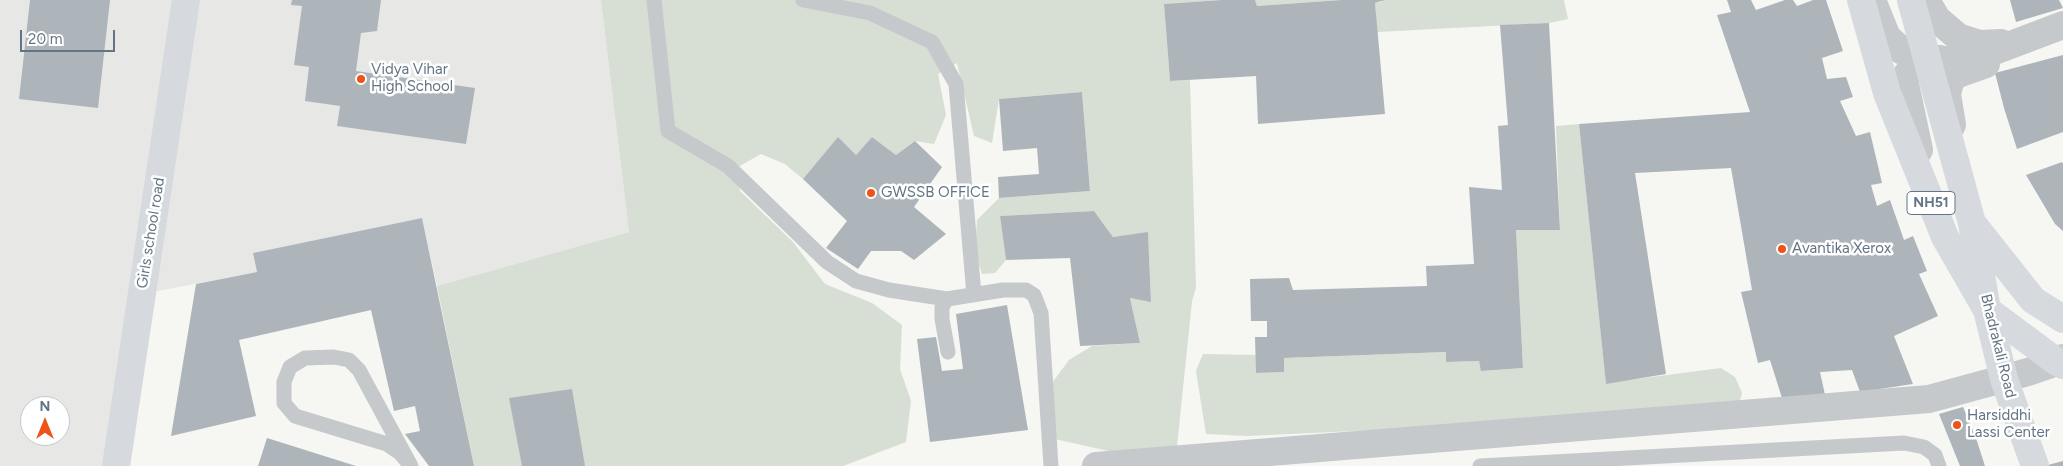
<!DOCTYPE html>
<style>
body{margin:0}
#map{position:relative;width:2063px;height:466px;overflow:hidden;background:#f6f6f2;font-family:Figtree,sans-serif}
canvas{display:block}
.north{position:absolute;left:20px;top:396px;width:50px;height:50px;box-sizing:border-box;background:#fff;border:1px solid #c1c8ce;border-radius:50%;rotate:0deg;font-size:14px;font-weight:700;line-height:20px;text-align:center;color:#637585}
.north::after{content:'';display:block;margin:auto;width:18px;height:22px;background:#ef5319;clip-path:polygon(50% 0,100% 100%,50% 72%,0 100%)}
.scale{position:absolute;left:20px;top:30px;width:95px;height:22px;box-sizing:border-box;border:2px solid #637585;border-top:0;padding-left:6px;font-size:15px;line-height:18px;white-space:nowrap;color:#637585;-webkit-text-stroke:4px #fff;paint-order:stroke}
</style>
<div id="map">
<canvas width="2063" height="466"></canvas>
<div class="north">N</div>
<div class="scale">20 m</div>
</div>
<script>
const g = document.querySelector('canvas').getContext('2d');
g.lineJoin = 'round';
function fill(path, color) {
  g.fillStyle = color;
  g.fill(path, 'evenodd');
}
function poly(rows) {
  const path = new Path2D();
  for (const r of rows) {
    path.moveTo(r[0], r[1]);
    for (let i = 2; i < r.length; i += 2) path.lineTo(r[i], r[i + 1]);
  }
  return path;
}
function stroke(path, color, width, dash) {
  g.strokeStyle = color;
  g.lineWidth = width;
  g.lineCap = dash ? 'butt' : 'round';
  g.setLineDash(dash || []);
  g.stroke(path);
}
function label(font, color, halo, rows, align = 'center') {
  g.font = font + ' Figtree,sans-serif';
  g.lineWidth = 5;
  g.setLineDash([]);
  g.textBaseline = 'middle';
  g.strokeStyle = halo;
  g.fillStyle = color;
  for (const [text, x, y, turn = 0] of rows) {
    g.save();
    g.translate(x, y);
    g.rotate((+turn || 0) * Math.PI / 180);
    g.textAlign = isNaN(turn) ? turn : align;
    if (halo) g.strokeText(text, 0, 0);
    g.fillText(text, 0, 0);
    g.restore();
  }
}
fill(poly([
 [0,0,178,0,114,466,0,466],
 [30,406,60,406,60,436,30,436],
 [186,0,601,0,629,232,437,286,422,218,253,253,257,272,142,294]
]), '#e7e8e6');
fill(poly([
 [601,0,1221,0,1164,4,1170,81,1190,80,1196,288,1192,301,1177,446,1113,452,1055,439,1052,383,1069,360,1092,346,1140,343,1130,298,1151,301,1148,233,1113,237,1094,211,1000,216,1006,260,995,273,982,274,975,251,977,220,999,198,1090,191,1082,92,999,99,992,143,974,136,957,63,938,74,946,115,934,144,915,141,896,155,872,137,856,155,838,138,803,179,785,164,761,154,738,167,740,191,793,242,825,284,872,303,902,325,900,369,911,401,906,442,843,466,474,466,437,286,629,232],
 [1255,0,1341,0,1257,6],
 [1382,0,1564,0,1568,19,1549,23,1377,32,1375,3,1382,2],
 [1579,124,1606,383,1721,368,1735,377,1742,393,1739,405,1440,427,1247,436,1206,434,1196,371,1203,354,1256,355,1256,373,1284,372,1284,358,1446,352,1446,362,1479,361,1482,371,1523,368,1516,230,1560,230,1556,126]
]), '#d7ded3');
fill(poly([
 [30,0,110,0,98,108,19,99],
 [292,0,381,0,377,31,361,33,356,71,475,88,466,144,337,126,340,106,305,101,309,67,294,65,302,6,291,5],
 [1221,0,1255,0,1257,6,1341,0,1385,0,1375,3,1385,114,1258,124,1256,76,1170,81,1164,4],
 [1727,0,1751,0,1756,10,1785,0,1793,0,1797,6,1813,0,1826,0,1843,51,1822,58,1827,79,1846,77,1853,97,1840,101,1856,136,1870,132,1882,183,1871,185,1877,206,1890,200,1904,240,1913,236,1927,271,1919,274,1938,316,1894,336,1913,384,1860,392,1852,370,1820,372,1825,395,1782,398,1770,360,1758,363,1741,292,1752,290,1731,168,1635,173,1666,374,1606,384,1579,124,1750,112,1717,15,1731,12],
 [2010,0,2059,0,2063,8,2016,22],
 [1549,23,1560,230,1516,230,1523,368,1481,371,1479,361,1446,362,1446,352,1284,358,1284,372,1256,373,1255,337,1267,337,1267,321,1251,321,1250,279,1289,278,1293,290,1427,286,1426,266,1474,264,1469,187,1502,190,1498,126,1508,125,1500,25],
 [2063,55,2063,132,2017,149,2004,108,1995,73],
 [1082,92,1090,191,999,198,998,177,1039,174,1037,148,1003,151,999,99],
 [838,137,856,155,872,137,896,155,915,141,942,167,914,207,946,234,914,260,901,251,871,251,858,269,826,248,847,221,803,179],
 [2062,162,2063,164,2063,231,2055,224,2026,175],
 [1094,211,1113,237,1148,232,1151,302,1130,298,1140,343,1080,346,1070,258,1006,260,1000,216],
 [422,218,474,466,429,466,405,434,420,431,415,406,394,411,371,310,239,340,256,416,171,436,196,284,257,272,253,253],
 [1007,305,1028,430,930,442,917,339,936,337,942,371,963,369,956,314],
 [572,389,585,466,522,466,509,398],
 [1963,407,1975,435,1985,466,1960,466,1939,414],
 [267,438,356,466,258,466],
 [2063,461,2063,466,2048,466,2048,465]
]), '#adb5bb');
stroke(poly([
 [654,0,668,131,728,166,827,262,856,281,889,290,947,299],
 [803,0,870,13,932,42,956,84,974,295],
 [948,352,942,319,942,307,947,299,1003,290,1026,290,1034,295,1041,313,1051,466],
 [334,357,349,360,359,370,411,466,400,453,387,444,295,416,284,403,284,382,290,367,305,358,334,357],
 [1480,466,1904,443,1924,447,1935,455,1939,466]
]), '#c5c9cc', 15);
stroke(poly([
 [1872,0,1887,37,1901,50,1920,59,1940,59],
 [1926,0,1937,19,1958,37,1980,44,2001,43],
 [1952,125,1947,94,1950,82,1955,75,1986,64],
 [1919,150,1905,84,1906,76,1911,69,1928,63,1984,55,2063,25],
 [1096,466,1929,399,2028,372,2057,362,2063,358]
]), '#c5c9cc', 28);
stroke(poly([
 [116,466,186,0]
]), '#d6dadf', 28);
stroke(poly([
 [1972,223,1987,310,2004,379,2035,466]
]), '#d6dadf', 28);
stroke(poly([
 [1861,0,1887,93,1945,237,1987,310,2057,362,2063,365],
 [1911,0,1972,223,2033,300,2063,319]
]), '#d6dadf', 28);
for (const [x, y, r, color] of [
 [361,79,5,"#ef5319"],
 [871,193,5,"#ef5319"],
 [1782,249,5,"#ef5319"],
 [1957,425,5,"#ef5319"]
]) {
  const dot = new Path2D();
  dot.arc(x, y, r, 0, 2 * Math.PI);
  g.fillStyle = color;
  g.fill(dot);
  stroke(dot, '#fff', 2);
}
for (const [x, y, w] of [
 [1931,203,48]
]) {
  const box = new Path2D();
  box.roundRect(x - w / 2, y - 11.5, w, 23, 4);
  g.fillStyle = '#fff';
  g.fill(box);
  stroke(box, '#637585', 1);
}
label('bold 14px', '#637585', null, [
 ["NH51",1931,203]
]);
label('15px', '#637585', '#fff', [
 ["Vidya Vihar",371,70],
 ["High School",371,87],
 ["GWSSB OFFICE",881,193],
 ["Avantika Xerox",1792,249],
 ["Harsiddhi",1967,416],
 ["Lassi Center",1967,433]
], 'left');
label('15px', '#637585', '#fff', [
 ["Girls school road",151,233,-81],
 ["Bhadrakali Road",1998,346,76]
]);
</script>
